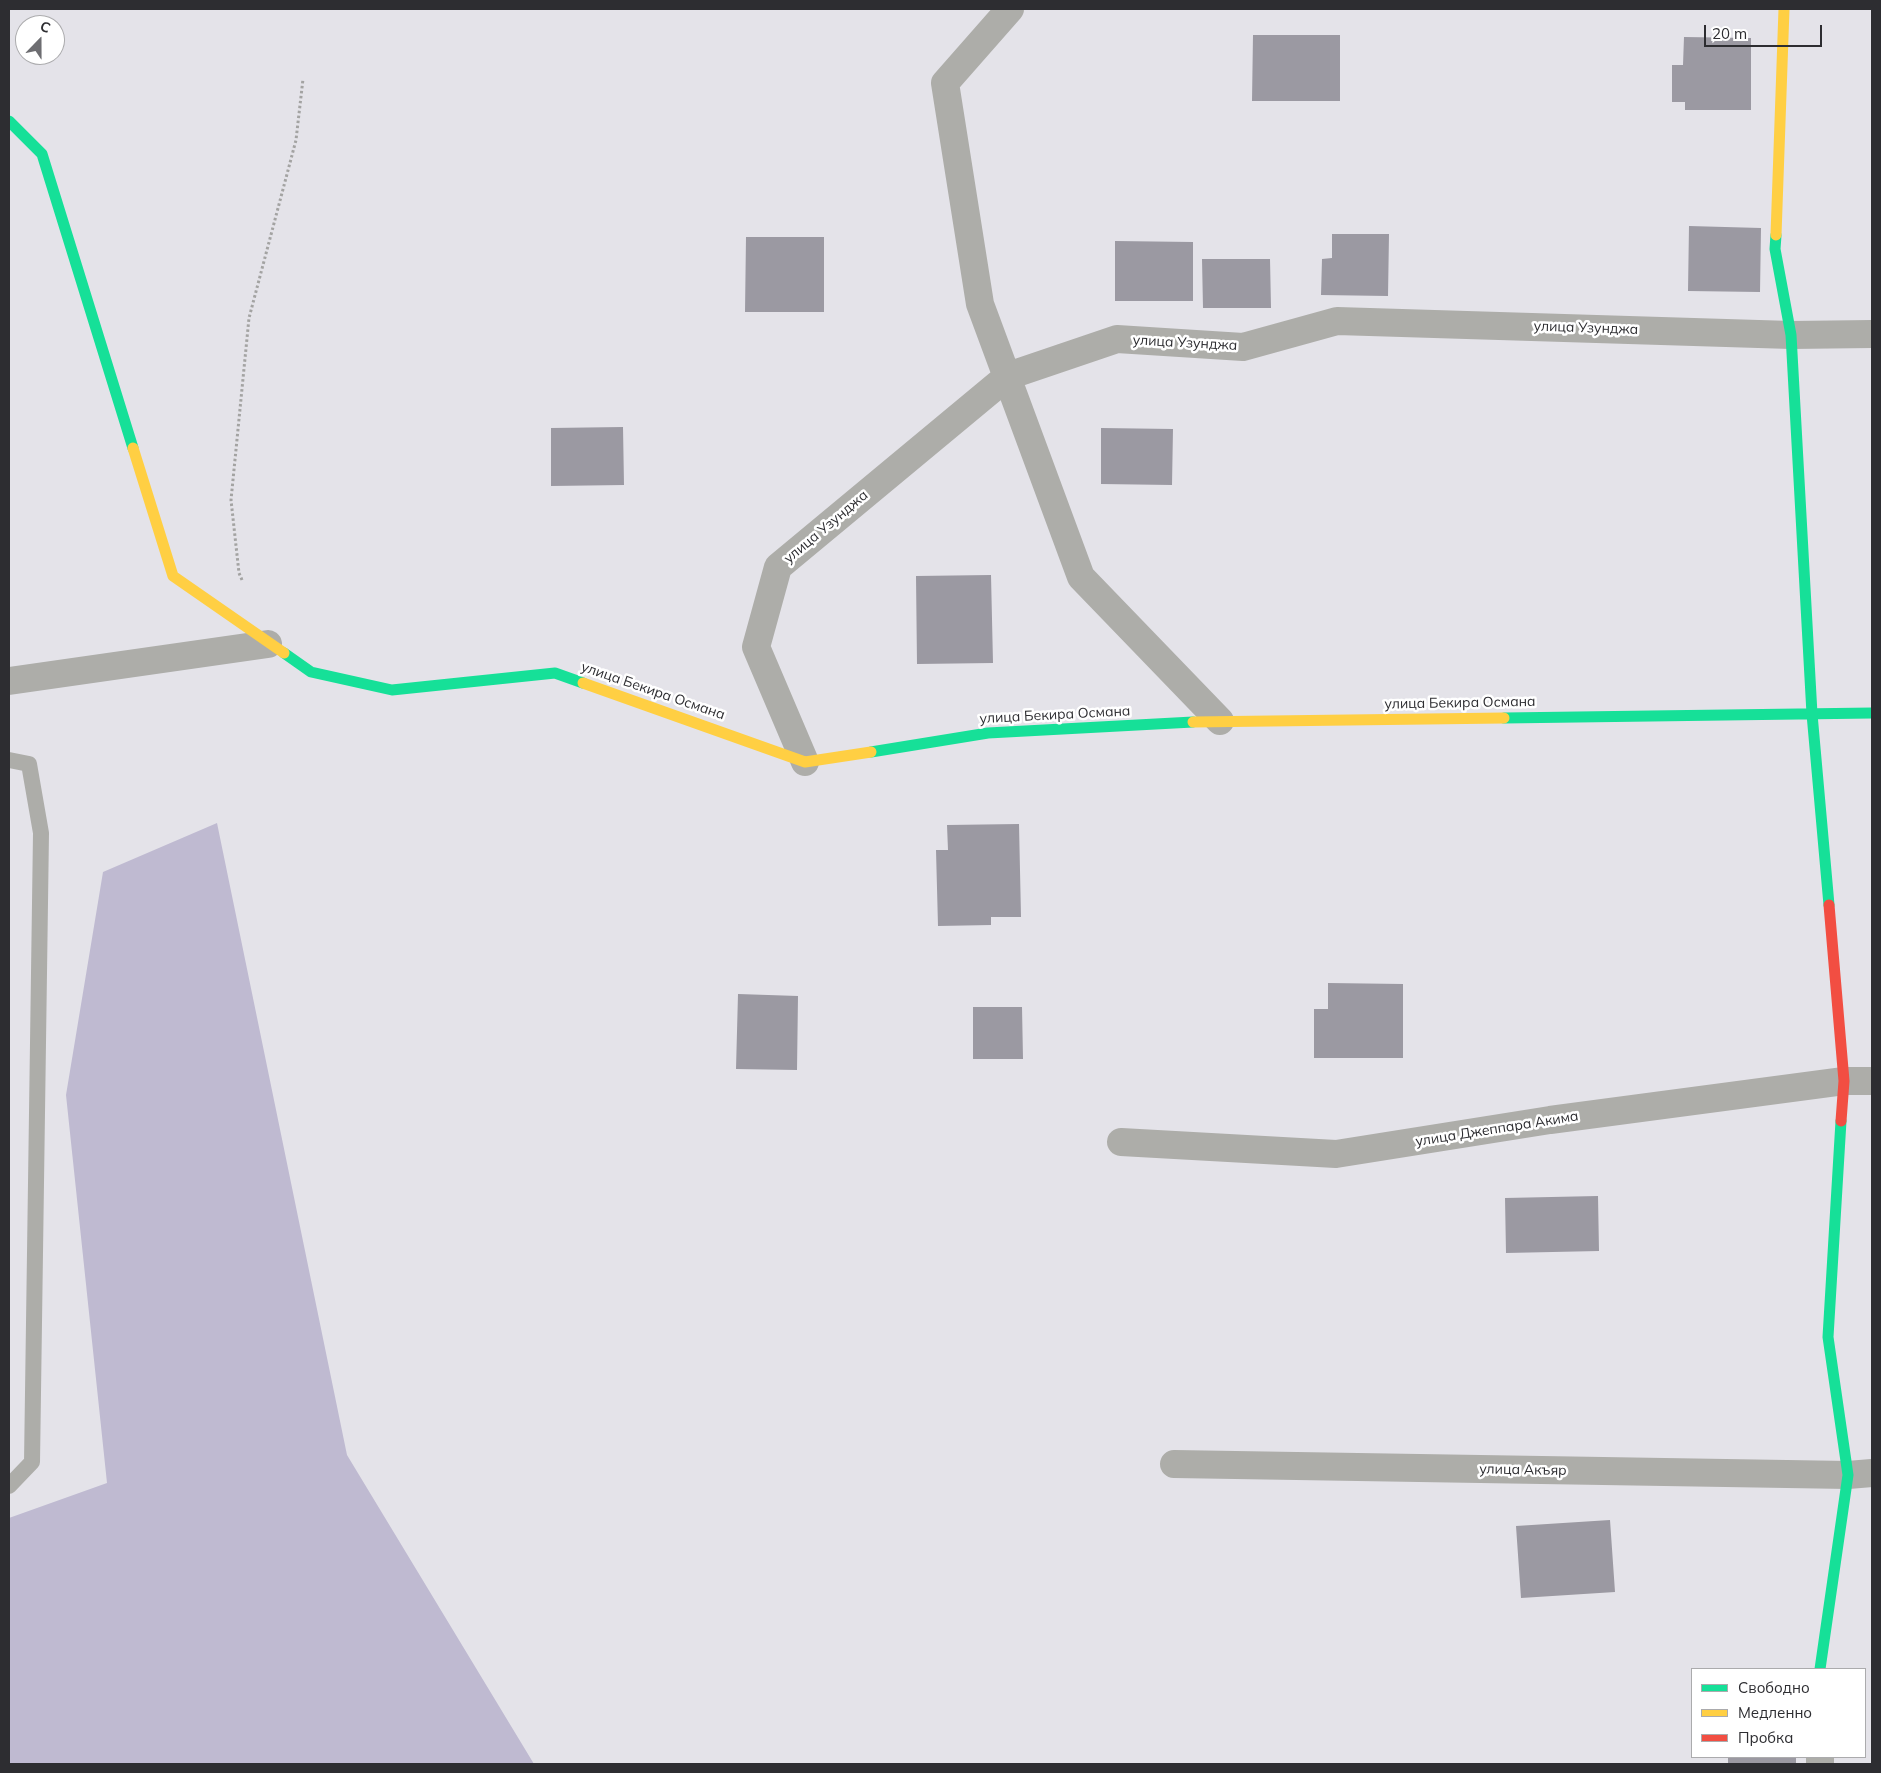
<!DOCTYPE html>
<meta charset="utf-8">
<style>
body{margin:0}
#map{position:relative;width:1881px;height:1773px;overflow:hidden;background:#e4e3e9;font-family:Mulish,sans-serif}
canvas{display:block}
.frame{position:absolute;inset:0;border:10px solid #2d2d31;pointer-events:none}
.legend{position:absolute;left:1691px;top:1668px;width:175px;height:90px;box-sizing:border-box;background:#fff;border:1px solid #ababad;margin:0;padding:6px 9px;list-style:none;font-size:15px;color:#2d2d31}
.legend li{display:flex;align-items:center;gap:10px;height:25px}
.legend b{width:25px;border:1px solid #ababad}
.north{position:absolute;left:15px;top:15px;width:50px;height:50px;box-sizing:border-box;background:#fff;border:1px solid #ababad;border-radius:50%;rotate:22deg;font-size:14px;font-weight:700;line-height:20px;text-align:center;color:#2d2d31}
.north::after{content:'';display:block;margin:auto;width:18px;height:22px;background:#6d6d71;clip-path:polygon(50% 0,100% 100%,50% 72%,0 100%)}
.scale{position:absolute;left:1704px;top:25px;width:118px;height:22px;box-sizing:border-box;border:2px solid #2d2d31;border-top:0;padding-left:6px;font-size:15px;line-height:18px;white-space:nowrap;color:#2d2d31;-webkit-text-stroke:4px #fff;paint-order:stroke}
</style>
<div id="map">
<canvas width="1881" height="1773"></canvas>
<div class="frame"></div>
<ul class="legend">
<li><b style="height:6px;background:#16e098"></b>Свободно</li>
<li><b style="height:6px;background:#ffcf43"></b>Медленно</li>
<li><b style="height:6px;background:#f24e42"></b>Пробка</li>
</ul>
<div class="north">С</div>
<div class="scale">20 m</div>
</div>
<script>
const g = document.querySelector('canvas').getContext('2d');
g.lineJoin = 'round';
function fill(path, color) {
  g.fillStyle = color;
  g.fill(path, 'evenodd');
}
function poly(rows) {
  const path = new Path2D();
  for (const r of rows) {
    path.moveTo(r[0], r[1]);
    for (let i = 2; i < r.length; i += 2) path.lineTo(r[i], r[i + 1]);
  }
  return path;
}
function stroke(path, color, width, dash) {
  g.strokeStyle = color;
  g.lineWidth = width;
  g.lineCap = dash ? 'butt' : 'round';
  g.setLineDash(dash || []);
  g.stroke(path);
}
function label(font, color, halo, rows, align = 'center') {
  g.font = font + ' Mulish,sans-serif';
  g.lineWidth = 5;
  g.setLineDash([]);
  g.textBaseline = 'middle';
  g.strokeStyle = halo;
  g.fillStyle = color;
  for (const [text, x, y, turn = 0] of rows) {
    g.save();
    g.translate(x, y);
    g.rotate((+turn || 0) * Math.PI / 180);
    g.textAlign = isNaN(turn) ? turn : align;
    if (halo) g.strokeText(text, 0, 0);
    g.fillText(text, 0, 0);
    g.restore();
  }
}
fill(poly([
 [217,823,347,1455,534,1764,9,1764,9,1518,107,1483,66,1095,103,872]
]), '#bfbad1');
fill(poly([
 [1253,35,1340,35,1340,101,1252,101],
 [1684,37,1751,38,1751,110,1685,110,1685,102,1672,102,1672,65,1683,65],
 [1689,226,1761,228,1760,292,1688,291],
 [1332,234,1389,234,1388,296,1321,295,1322,259,1332,258],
 [746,237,824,237,824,312,745,312],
 [1115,241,1193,242,1193,301,1115,301],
 [1202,259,1270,259,1271,308,1203,308],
 [623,427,624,485,551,486,551,428],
 [1101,428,1173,429,1172,485,1101,484],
 [991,575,993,663,917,664,916,576],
 [1019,824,1021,917,991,917,991,925,938,926,936,850,948,850,947,825],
 [1328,983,1403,984,1403,1058,1314,1058,1314,1009,1328,1009],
 [738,994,798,996,797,1070,736,1069],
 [973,1007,1022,1007,1023,1059,973,1059],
 [1598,1196,1599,1251,1506,1253,1505,1198],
 [1610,1520,1615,1592,1521,1598,1516,1526],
 [1728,1757,1796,1757,1796,1764,1728,1764]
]), '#9b99a2');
stroke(poly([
 [242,580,239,573,231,500,249,318,296,140,303,79]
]), '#a3a3a2', 3, [2.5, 2.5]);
stroke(poly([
 [9,760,29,764,41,833,32,1462,9,1486]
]), '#adada9', 16);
stroke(poly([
 [1010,9,945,83,980,304,1081,577,1220,721],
 [9,681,268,644],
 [805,762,756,647,778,567,1008,376,1117,339,1243,347,1337,321,1791,335,1872,334],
 [1121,1142,1336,1154,1550,1120,1844,1081,1872,1081],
 [1174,1464,1848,1475,1872,1473],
 [1820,1757,1820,1764]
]), '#adada9', 28);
stroke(poly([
 [9,121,42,154,133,448],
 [1776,235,1775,249,1791,335,1812,714,1829,905],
 [284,653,311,672,392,690,555,673,583,683],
 [1504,718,1872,713],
 [871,752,988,733,1193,722],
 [1820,1669,1848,1475,1828,1337,1841,1121]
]), '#16e098', 11);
stroke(poly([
 [1776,235,1784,9],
 [133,448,173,576,284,653],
 [583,683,805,762,871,752],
 [1193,722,1504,718]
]), '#ffcf43', 11);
stroke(poly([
 [1829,905,1844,1081,1841,1121]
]), '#f24e42', 11);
label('14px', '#2d2d31', '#fff', [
 ["улица Узунджа",1586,328,2],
 ["улица Узунджа",1185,343,3],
 ["улица Узунджа",826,527,-40],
 ["улица Бекира Османа",653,691,19],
 ["улица Бекира Османа",1460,703,-1],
 ["улица Бекира Османа",1055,715,-3],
 ["улица Джеппара Акима",1497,1129,-9],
 ["улица Акъяр",1523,1470,1]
]);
</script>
